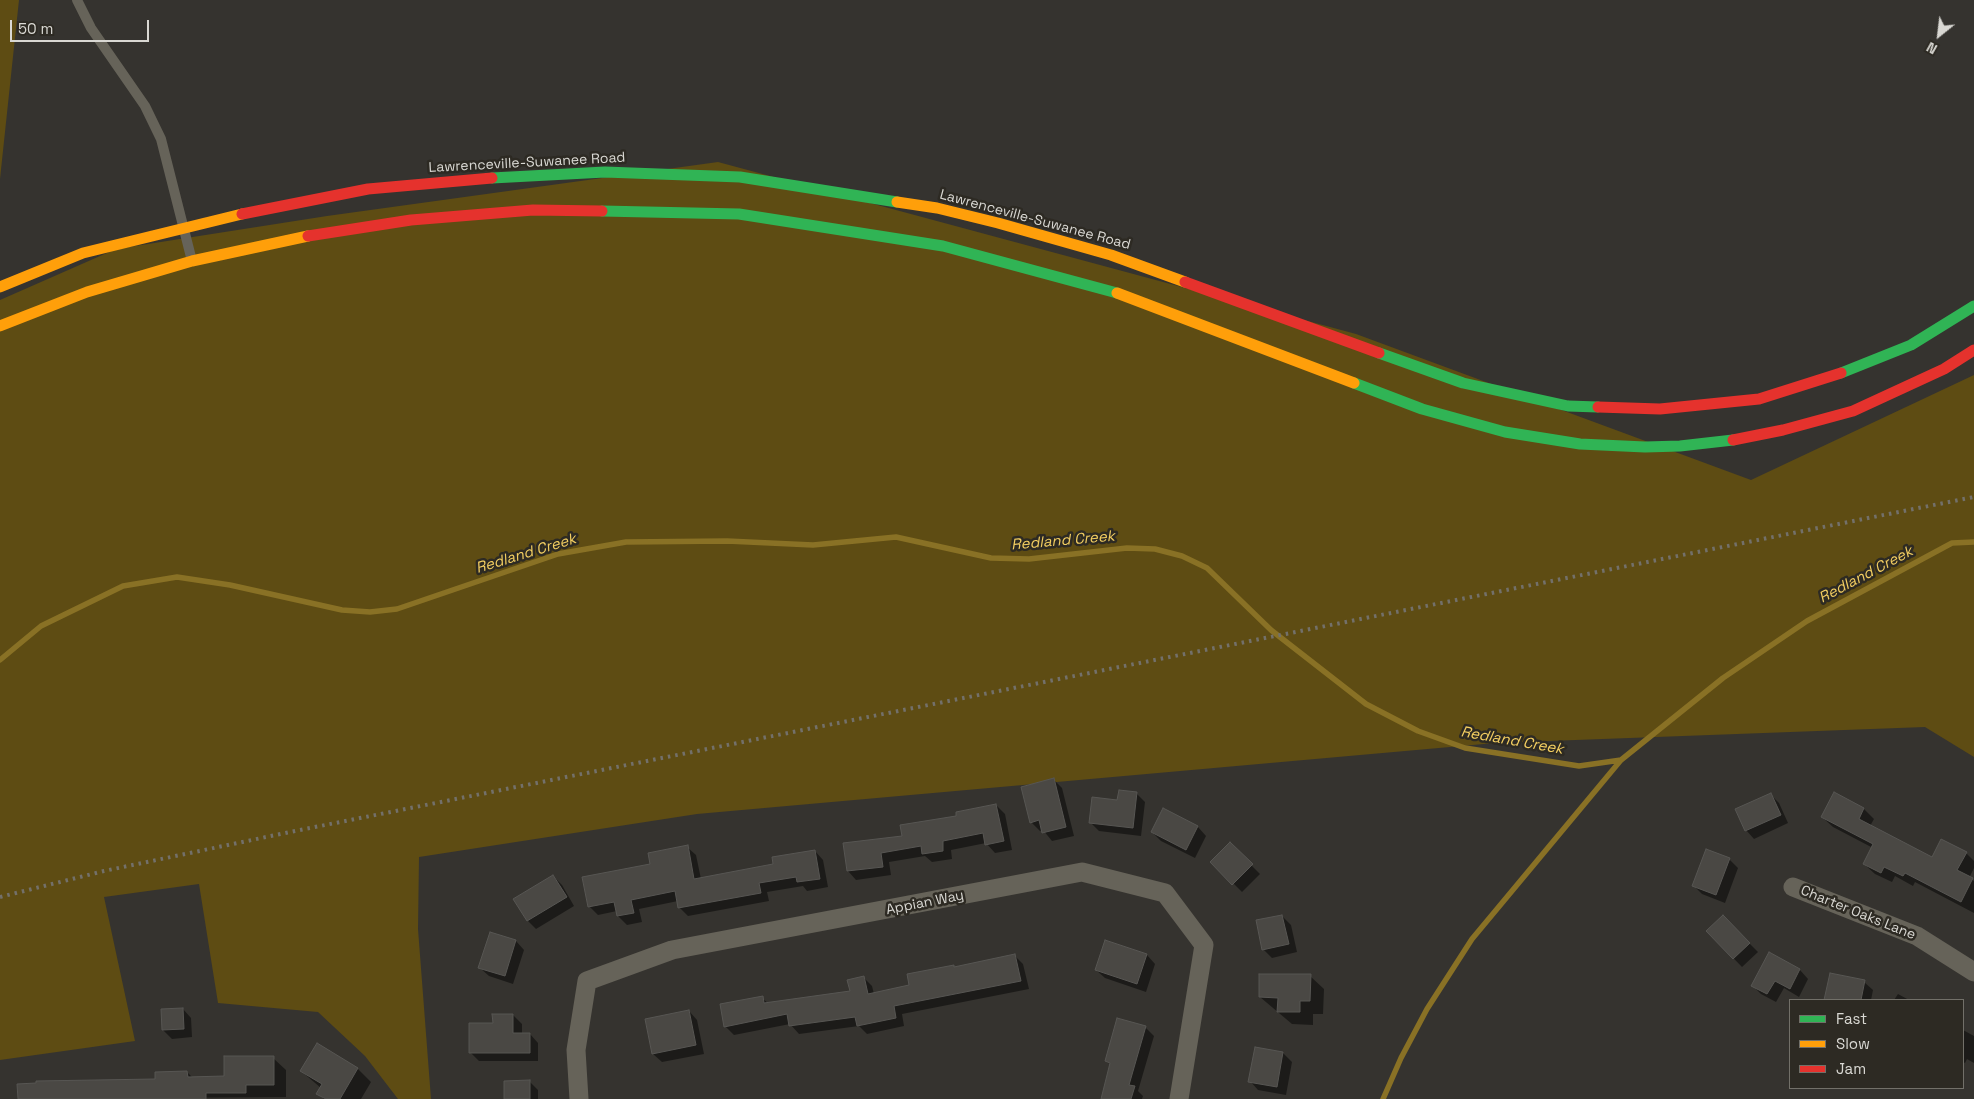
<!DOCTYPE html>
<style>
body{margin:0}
#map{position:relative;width:1974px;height:1099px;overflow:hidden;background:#35332f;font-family:"Space Grotesk",sans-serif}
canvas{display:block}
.legend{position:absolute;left:1789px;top:999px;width:175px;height:90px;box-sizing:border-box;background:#2d2a23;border:1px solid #727069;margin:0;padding:6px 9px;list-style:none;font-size:15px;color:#d9d8d3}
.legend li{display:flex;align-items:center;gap:10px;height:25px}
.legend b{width:25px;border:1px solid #727069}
.north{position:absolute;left:1914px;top:10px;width:50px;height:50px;-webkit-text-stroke:4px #2d2a23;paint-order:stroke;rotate:209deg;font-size:14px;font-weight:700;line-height:20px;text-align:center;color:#d9d8d3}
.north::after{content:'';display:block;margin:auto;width:18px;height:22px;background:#d9d8d3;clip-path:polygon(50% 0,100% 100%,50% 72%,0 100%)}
.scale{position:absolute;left:10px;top:20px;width:139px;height:22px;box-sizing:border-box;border:2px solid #d9d8d3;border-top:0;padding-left:6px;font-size:15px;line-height:18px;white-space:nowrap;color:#d9d8d3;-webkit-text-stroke:4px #2d2a23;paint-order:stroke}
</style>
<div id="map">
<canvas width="1974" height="1099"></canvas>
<ul class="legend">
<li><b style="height:6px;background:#30b455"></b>Fast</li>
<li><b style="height:6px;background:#ff9f0a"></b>Slow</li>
<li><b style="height:6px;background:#e5322d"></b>Jam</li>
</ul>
<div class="north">N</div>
<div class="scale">50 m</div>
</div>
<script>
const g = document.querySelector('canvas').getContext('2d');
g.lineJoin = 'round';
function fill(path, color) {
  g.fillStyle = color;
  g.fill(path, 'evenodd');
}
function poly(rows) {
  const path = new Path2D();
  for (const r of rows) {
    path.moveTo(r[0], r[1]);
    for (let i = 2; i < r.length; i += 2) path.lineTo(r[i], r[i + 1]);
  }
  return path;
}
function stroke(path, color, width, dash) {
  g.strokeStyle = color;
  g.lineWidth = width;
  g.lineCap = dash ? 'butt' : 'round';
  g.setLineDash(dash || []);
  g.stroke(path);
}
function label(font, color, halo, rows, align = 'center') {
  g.font = font + ' "Space Grotesk",sans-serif';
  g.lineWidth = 5;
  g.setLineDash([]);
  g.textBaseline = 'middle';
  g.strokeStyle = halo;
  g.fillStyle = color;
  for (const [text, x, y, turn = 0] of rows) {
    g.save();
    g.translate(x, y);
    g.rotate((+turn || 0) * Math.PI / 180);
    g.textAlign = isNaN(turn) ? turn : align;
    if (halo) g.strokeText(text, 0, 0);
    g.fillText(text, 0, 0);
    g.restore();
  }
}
fill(poly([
 [0,0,19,0,0,179],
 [718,162,1356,334,1751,480,1974,375,1974,757,1925,727,1495,743,697,814,419,857,418,929,431,1099,398,1099,365,1056,318,1012,218,1003,199,884,104,897,135,1041,0,1060,0,300,116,249,327,216]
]), '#5e4c13');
fill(poly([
 [1054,780,1062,788,1074,836,1052,841,1043,830,1040,831,1031,822],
 [1136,793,1145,802,1141,836,1099,831,1090,822,1118,802],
 [1770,794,1779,803,1788,823,1754,839,1746,830],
 [1834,794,1864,809,1874,819,1870,826,1932,858,1966,853,1974,861,1974,868,1969,878,1974,881,1974,913,1915,882,1913,886,1895,876,1892,882,1875,874,1864,864,1873,848,1833,827,1822,817],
 [996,805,1005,814,1012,850,995,853,986,843,951,850,952,859,932,862,925,856,889,862,891,875,856,880,848,871,903,837],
 [1163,810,1198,827,1206,836,1195,858,1161,841,1152,832],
 [1230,844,1260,874,1242,892,1212,862],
 [687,847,696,855,701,879,775,864,815,851,823,860,828,887,807,891,803,886,767,892,769,901,688,916,679,907,678,901,639,909,642,922,627,925,618,916,617,911,598,915,589,906,651,865],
 [1729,859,1738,868,1725,903,1702,894,1694,886],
 [553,876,562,885,574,906,536,929,528,921],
 [1282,916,1291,925,1297,952,1272,958,1263,949],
 [1723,917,1758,952,1742,967,1707,931],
 [491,933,516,941,524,950,513,984,489,976,480,968],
 [1106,942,1147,955,1155,964,1146,992,1105,978,1096,970],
 [1769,954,1800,970,1808,979,1799,997,1784,988,1776,1002,1761,994,1752,985],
 [1014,955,1023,964,1029,989,902,1014,904,1026,867,1034,859,1026,799,1034,790,1024,734,1035,725,1026,762,998,769,1004,851,992,864,978,872,986,874,994,910,986,955,968],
 [1310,976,1324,989,1323,1014,1313,1014,1313,1025,1292,1024,1260,997],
 [1864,982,1873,990,1871,1000,1826,1000],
 [1898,994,1909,1000,1894,1000],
 [183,1009,191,1018,192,1037,172,1039,163,1030],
 [689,1011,697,1020,704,1054,662,1062,653,1054],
 [513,1015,522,1024,522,1034,530,1034,538,1043,538,1061,479,1061,470,1052,494,1024],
 [1145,1027,1154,1036,1138,1091,1143,1096,1142,1099,1102,1099,1111,1065,1106,1061],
 [1963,1030,1974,1036,1974,1063,1967,1059,1965,1063,1963,1062],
 [317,1045,358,1069,371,1082,361,1099,324,1099,318,1093,321,1088,301,1071],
 [1283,1053,1292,1062,1286,1095,1258,1090,1250,1081],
 [273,1058,286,1070,286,1097,19,1099,156,1080,187,1072,193,1078,225,1078],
 [529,1081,538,1090,538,1099,505,1099]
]), '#0007');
stroke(poly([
 [0,660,41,626,123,586,177,577,230,585,342,610,370,612,397,609,558,554,626,542,727,541,813,545,896,537,991,558,1029,559,1127,548,1155,549,1182,556,1207,568,1271,630,1366,704,1418,731,1465,748,1579,766,1621,760,1723,678,1807,621,1952,543,1974,542],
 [1383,1099,1401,1058,1427,1009,1472,939,1621,760]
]), '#897125', 5.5);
const building = poly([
 [1054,778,1066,827,1042,833,1039,820,1030,823,1021,787,1054,778],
 [1119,790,1137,792,1133,828,1089,823,1092,797,1117,800,1119,790],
 [1834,792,1864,808,1859,819,1932,857,1941,839,1967,852,1957,870,1973,878,1961,902,1905,873,1903,876,1884,867,1881,873,1863,864,1873,844,1821,817,1834,792],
 [1771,793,1781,815,1745,831,1735,809,1771,793],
 [996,804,1004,841,985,845,983,833,943,841,943,851,922,854,921,846,881,853,883,867,847,871,843,843,902,836,900,825,956,816,956,812,996,804],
 [1163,808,1198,826,1186,850,1151,832,1163,808],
 [1230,842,1253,864,1232,885,1210,862,1230,842],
 [688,845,694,879,773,864,772,857,815,850,820,879,797,882,796,877,759,883,761,893,678,908,675,891,631,900,634,913,617,916,614,902,588,907,582,877,650,864,648,853,688,845],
 [1706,849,1730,858,1716,895,1692,886,1706,849],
 [553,875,567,897,527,921,513,899,553,875],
 [1282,915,1289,944,1262,950,1256,920,1282,915],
 [1723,915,1750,943,1733,959,1706,931,1723,915],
 [490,932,516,940,505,976,478,968,490,932],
 [1105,940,1147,954,1137,984,1095,970,1105,940],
 [1769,952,1800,969,1790,989,1775,981,1767,994,1751,986,1769,952],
 [1015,954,1021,981,894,1006,896,1018,857,1026,855,1017,789,1026,787,1014,724,1027,720,1004,763,996,764,1003,850,991,847,980,864,976,868,994,909,985,907,974,954,965,954,967,1015,954],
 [1830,973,1865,980,1861,1000,1824,1000,1830,973],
 [1259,974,1311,974,1310,1001,1300,1001,1300,1012,1277,1012,1278,998,1259,997,1259,974],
 [183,1008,184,1029,162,1030,161,1009,183,1008],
 [689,1010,696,1045,652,1054,645,1019,689,1010],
 [492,1014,513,1014,513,1033,530,1033,530,1053,469,1053,469,1023,493,1023,492,1014],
 [1117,1018,1146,1026,1129,1085,1135,1086,1131,1099,1101,1099,1110,1063,1105,1061,1117,1018],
 [317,1043,358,1068,340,1099,326,1099,316,1094,322,1084,300,1071,317,1043],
 [1255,1047,1283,1052,1277,1087,1248,1082,1255,1047],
 [224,1056,274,1056,274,1085,246,1085,246,1093,206,1093,206,1099,18,1099,17,1084,36,1083,36,1081,155,1079,155,1072,187,1071,188,1077,224,1076,224,1056],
 [530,1080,530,1099,504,1099,504,1081,530,1080]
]);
fill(building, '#4a4844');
stroke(building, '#575653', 1);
stroke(poly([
 [77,0,91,28,145,106,161,139,192,261]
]), '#666359', 10);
stroke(poly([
 [1793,887,1917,936,1974,972],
 [579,1099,576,1050,587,981,672,950,1082,872,1165,893,1204,945,1179,1099]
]), '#666359', 19);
stroke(poly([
 [492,178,605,172,740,177,897,202],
 [602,211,739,214,943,246,1117,293],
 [1379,353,1463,383,1568,406,1598,407],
 [1841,373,1911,345,1974,306],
 [1354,383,1422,409,1505,432,1580,444,1645,447,1680,446,1733,440]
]), '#30b455', 11);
stroke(poly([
 [897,202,937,208,998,223,1111,255,1185,282],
 [0,287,83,253,242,214],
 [1117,293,1354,383],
 [0,326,87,292,192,261,308,236]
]), '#ff9f0a', 11);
stroke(poly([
 [242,214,368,189,492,178],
 [308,236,411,220,533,210,602,211],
 [1185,282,1379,353],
 [1598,407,1660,409,1759,399,1841,373],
 [1733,440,1783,430,1853,411,1944,369,1974,350]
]), '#e5322d', 11);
stroke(poly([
 [0,897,104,871,290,832,1974,497]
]), '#73706a', 4, [2.5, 5]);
label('14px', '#d9d8d3', '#2d2a23', [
 ["Lawrenceville-Suwanee Road",527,163,-3],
 ["Lawrenceville-Suwanee Road",1035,220,15],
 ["Appian Way",925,903,-11],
 ["Charter Oaks Lane",1858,913,22]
]);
label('italic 15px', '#f3ce61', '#2d2a23', [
 ["Redland Creek",1063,541,-5],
 ["Redland Creek",526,554,-17],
 ["Redland Creek",1866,575,-28],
 ["Redland Creek",1512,741,10]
]);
</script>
